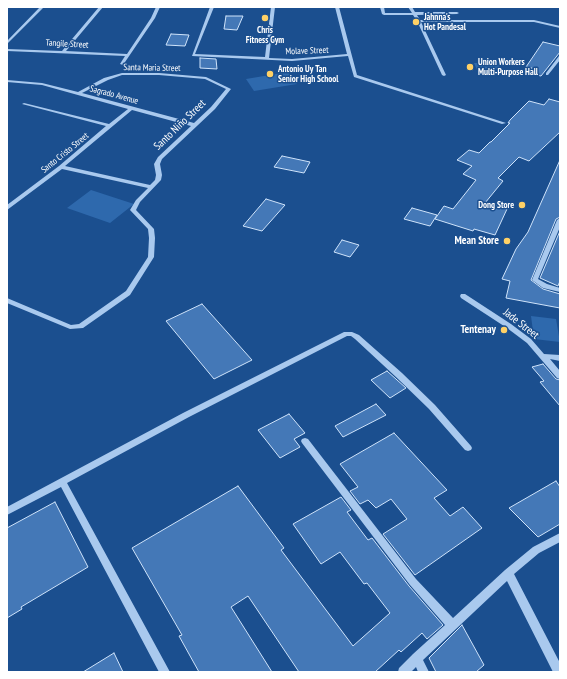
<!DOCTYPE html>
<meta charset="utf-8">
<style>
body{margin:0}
#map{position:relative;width:567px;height:679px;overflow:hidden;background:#1b4f8f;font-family:"PT Sans Narrow",sans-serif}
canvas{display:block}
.frame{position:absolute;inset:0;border:8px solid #fff;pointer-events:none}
</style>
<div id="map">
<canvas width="567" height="679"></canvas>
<div class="frame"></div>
</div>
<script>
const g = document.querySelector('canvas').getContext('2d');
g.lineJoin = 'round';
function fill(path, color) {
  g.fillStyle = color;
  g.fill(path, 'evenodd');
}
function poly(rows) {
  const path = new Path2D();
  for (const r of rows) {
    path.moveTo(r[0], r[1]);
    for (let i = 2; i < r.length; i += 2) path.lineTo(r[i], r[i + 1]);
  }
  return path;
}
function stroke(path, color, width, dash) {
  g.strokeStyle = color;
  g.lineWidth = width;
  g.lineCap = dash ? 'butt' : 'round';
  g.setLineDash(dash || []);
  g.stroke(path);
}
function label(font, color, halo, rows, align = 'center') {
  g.font = font + ' "PT Sans Narrow",sans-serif';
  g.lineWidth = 3;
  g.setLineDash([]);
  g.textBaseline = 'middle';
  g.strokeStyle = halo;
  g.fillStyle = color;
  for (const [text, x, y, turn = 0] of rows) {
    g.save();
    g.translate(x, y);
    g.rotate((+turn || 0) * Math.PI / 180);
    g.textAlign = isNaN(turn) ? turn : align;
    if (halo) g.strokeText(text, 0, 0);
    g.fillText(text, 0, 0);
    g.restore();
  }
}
fill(poly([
 [474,63,497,63,501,69,477,70],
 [288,72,297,84,254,91,246,79],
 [91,190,134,204,110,223,67,208],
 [531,316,556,319,560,342,534,339]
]), '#2e69ad');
const building = poly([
 [226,16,243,16,237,30,224,29,226,16],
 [171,34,189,35,185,46,166,45,171,34],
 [543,42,560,46,560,52,541,76,528,73,532,68,526,67,543,42],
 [200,58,216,59,217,69,200,68,200,58],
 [549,99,560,102,560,132,529,161,519,157,498,178,503,181,485,203,507,209,495,235,474,229,473,231,435,219,444,206,453,209,476,180,463,174,472,166,457,160,469,150,479,153,490,142,491,142,510,123,508,123,510,120,529,101,544,105,549,99],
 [282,156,310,162,304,173,274,167,282,156],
 [560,160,560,217,556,219,531,280,543,289,560,294,560,308,506,298,510,281,502,279,516,249,528,232,560,160],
 [266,199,285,205,262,231,243,226,266,199],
 [412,208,437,215,430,226,404,219,412,208],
 [560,231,560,281,558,286,540,278,560,231],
 [342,240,359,245,350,257,334,252,342,240],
 [202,304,252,360,214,379,166,321,202,304],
 [543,364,556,379,560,380,560,406,540,382,544,381,532,367,543,364],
 [387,371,406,388,390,398,371,380,387,371],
 [376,404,386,415,343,437,335,426,376,404],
 [289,414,305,433,294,439,300,447,280,458,258,430,289,414],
 [394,433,447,490,434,498,450,516,463,507,482,528,415,575,383,534,407,519,391,499,376,508,368,500,360,504,350,491,358,487,340,464,394,433],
 [556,481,560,487,560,524,538,537,509,508,556,481],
 [238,486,284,548,281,550,353,646,390,613,367,583,364,584,340,552,321,564,293,524,341,497,351,510,347,512,368,540,372,538,409,586,443,625,427,639,422,633,401,652,399,650,375,672,299,672,248,596,231,607,272,672,199,672,179,636,182,635,132,548,238,486],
 [55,502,88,567,21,607,22,609,7,618,7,528,55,502],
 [462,625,484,665,476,672,436,672,429,658,462,625],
 [114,653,123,672,83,672,114,653]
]);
fill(building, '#4478b7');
stroke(building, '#cfe3fa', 1);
fill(poly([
 [40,7,44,7,7,44,7,41,40,7],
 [99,7,103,7,66,51,127,54,151,18,156,7,160,7,155,18,123,65,120,64,125,56,7,51,7,49,62,51,99,7],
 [210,7,214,7,195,54,265,57,271,7,275,7,269,58,292,59,347,54,335,7,339,7,357,75,506,123,502,124,354,77,348,56,292,61,192,56,210,7],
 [380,7,384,7,385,13,412,13,408,7,412,7,415,12,457,12,459,13,457,14,417,15,420,20,534,20,560,26,560,28,534,22,421,22,446,75,444,76,442,75,417,21,413,15,384,15,382,14,380,7],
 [559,56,560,56,560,60,548,75,546,75,546,73,559,56],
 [122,73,159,73,206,77,231,89,215,109,162,159,160,164,162,175,161,180,140,202,136,210,154,229,155,238,154,257,130,295,83,328,70,329,7,303,7,298,71,325,79,324,126,291,148,257,149,238,148,229,130,210,136,200,148,188,62,169,7,210,7,205,59,166,106,126,22,104,24,103,109,124,128,109,42,85,7,82,7,80,42,83,78,92,104,78,122,73],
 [122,75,159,75,205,79,226,89,211,107,194,123,82,93,108,80,122,75],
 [132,110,191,126,158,157,154,164,156,175,155,180,150,185,65,166,132,110],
 [560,218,560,227,538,279,547,284,560,288,560,292,543,288,532,280,557,220,560,218],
 [461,294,465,294,511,324,531,339,544,354,560,355,560,361,550,359,560,371,560,379,557,378,527,343,507,328,461,298,460,296,461,294],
 [344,332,352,332,359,335,402,373,435,405,471,446,472,448,471,450,468,451,465,450,429,409,396,377,355,339,351,336,347,336,189,417,67,483,170,672,159,672,61,487,7,515,7,507,183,413,344,332],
 [305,438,308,439,416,579,453,618,505,570,533,547,560,533,560,542,539,553,514,574,560,663,560,672,553,672,507,581,423,660,429,672,418,672,416,667,411,672,398,672,399,668,413,654,445,625,410,585,302,443,301,441,302,439,305,438]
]), '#a9c9ee');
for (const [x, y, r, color] of [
 [265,18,4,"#ffd166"],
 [416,22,4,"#ffd166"],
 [470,67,4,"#ffd166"],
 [270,74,4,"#ffd166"],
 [522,205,4,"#ffd166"],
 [507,241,4,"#ffd166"],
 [504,330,4,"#ffd166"]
]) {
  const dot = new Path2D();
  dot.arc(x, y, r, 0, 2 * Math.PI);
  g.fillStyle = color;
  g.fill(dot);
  stroke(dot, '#1b4f8f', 1.5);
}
label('bold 9px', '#fff', '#1b4f8f', [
 ["Jahnna's",424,17],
 ["Hot Pandesal",424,27],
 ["Chris",265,30,"center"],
 ["Fitness Gym",265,40,"center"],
 ["Union Workers",478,62],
 ["Multi-Purpose Hall",478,72],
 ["Antonio Uy Tan",278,69],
 ["Senior High School",278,79],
 ["Dong Store",514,205,"right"]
], 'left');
label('9px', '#fff', '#1b4f8f', [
 ["Tangile Street",67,44,3],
 ["Molave Street",307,51,-2],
 ["Santa Maria Street",152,68,1],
 ["Sagrado Avenue",114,95,15],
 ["Santo Cristo Street",65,153,-39]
]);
label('11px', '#fff', '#1b4f8f', [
 ["Santo Niño Street",180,125,-44],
 ["Jade Street",521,324,38]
]);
label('bold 11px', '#fff', '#1b4f8f', [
 ["Mean Store",499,241],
 ["Tentenay",496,330]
], 'right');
</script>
